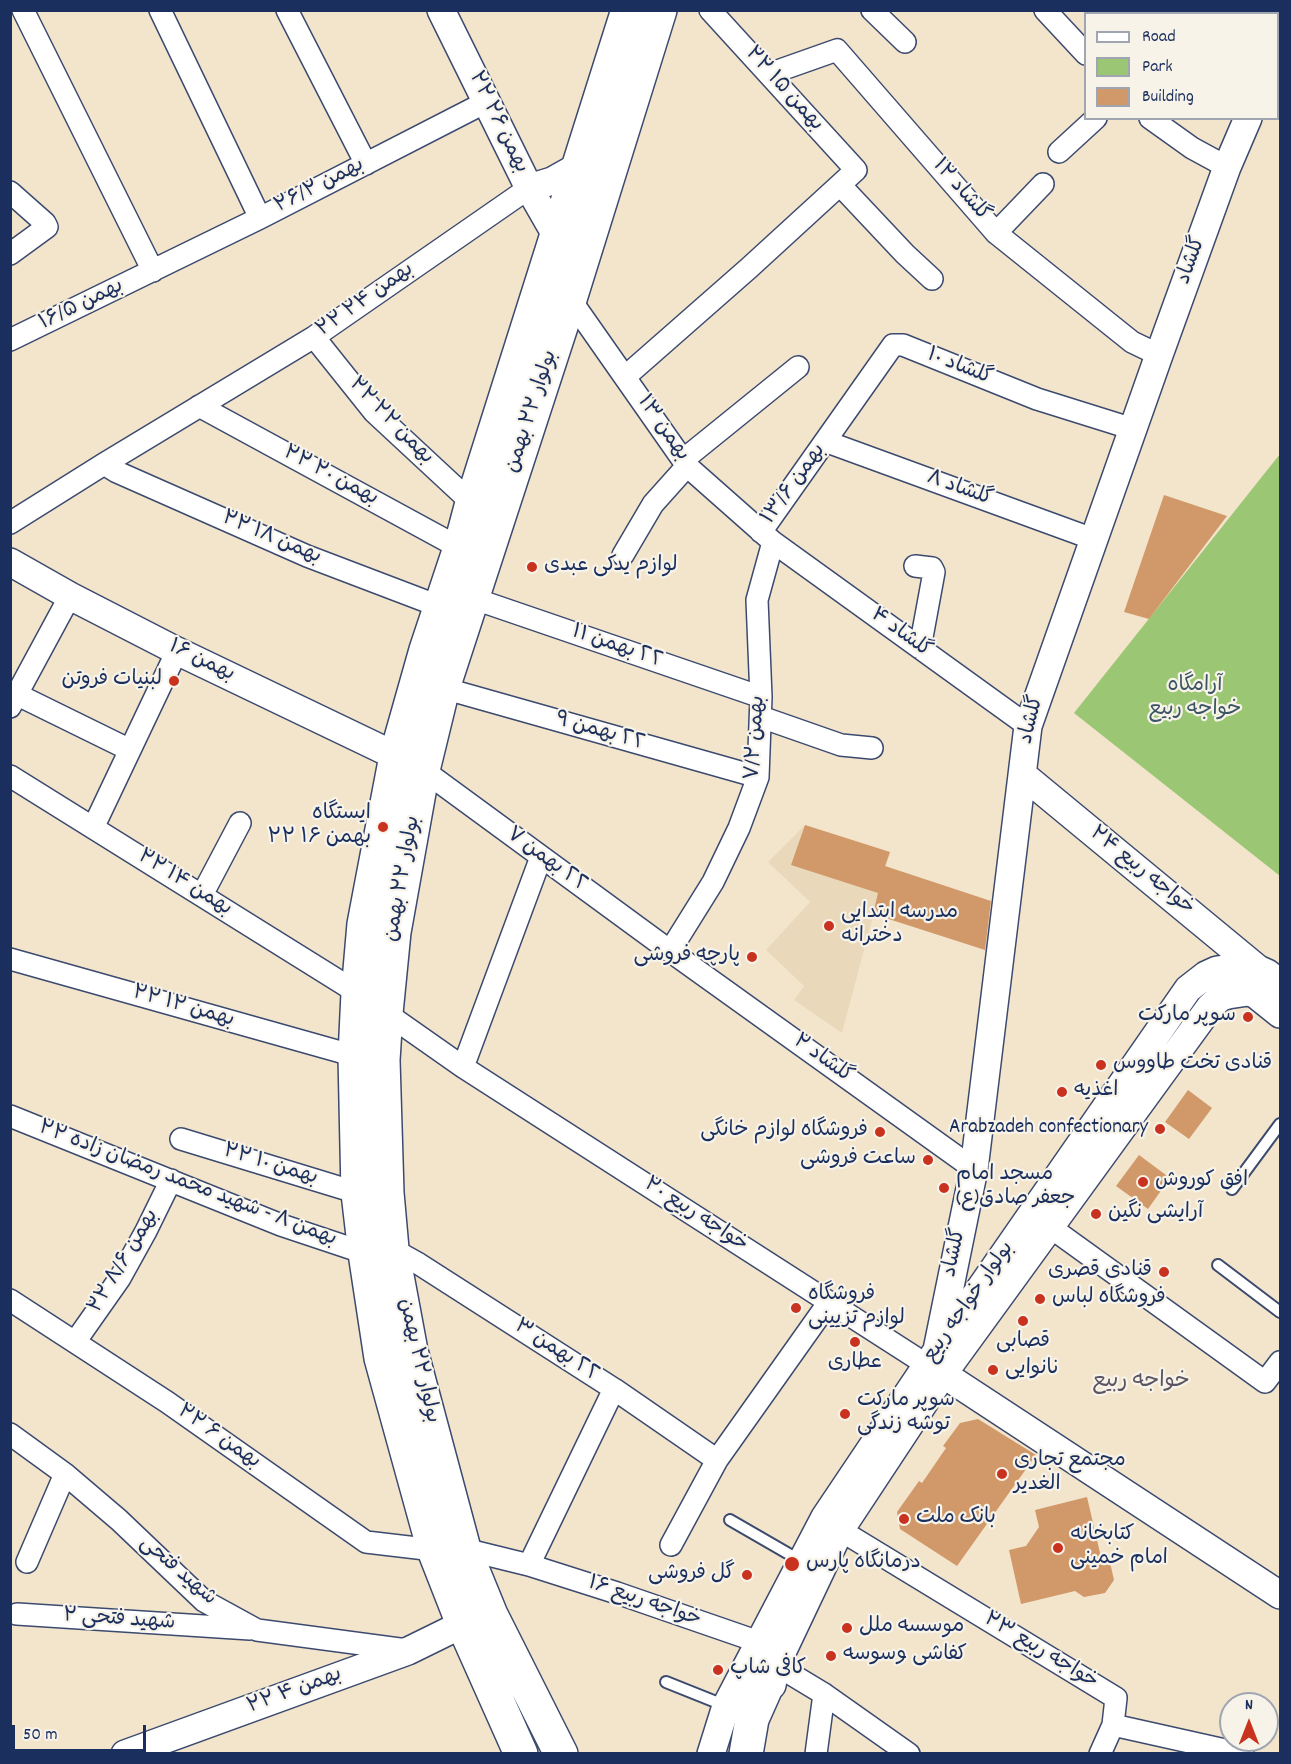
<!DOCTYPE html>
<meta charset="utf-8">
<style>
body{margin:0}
#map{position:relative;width:1291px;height:1764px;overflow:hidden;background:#f3e4cc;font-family:Dekko,sans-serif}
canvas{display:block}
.frame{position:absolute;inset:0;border:12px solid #1b2f5e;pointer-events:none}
.legend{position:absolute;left:1084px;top:12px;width:195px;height:108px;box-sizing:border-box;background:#f7f3e8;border:2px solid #9fa5b1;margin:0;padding:8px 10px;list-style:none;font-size:18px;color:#1b2f5e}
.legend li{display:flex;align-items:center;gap:12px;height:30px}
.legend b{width:30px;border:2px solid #9fa5b1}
.north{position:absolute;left:1219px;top:1692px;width:60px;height:60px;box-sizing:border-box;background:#f7f3e8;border:2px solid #9fa5b1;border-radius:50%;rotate:0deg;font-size:16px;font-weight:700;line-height:24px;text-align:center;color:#1b2f5e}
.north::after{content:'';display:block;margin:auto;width:21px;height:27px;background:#c8321e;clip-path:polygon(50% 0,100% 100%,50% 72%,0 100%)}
.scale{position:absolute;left:12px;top:1725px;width:134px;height:27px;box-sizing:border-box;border:3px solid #1b2f5e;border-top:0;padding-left:8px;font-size:18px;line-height:21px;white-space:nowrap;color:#1b2f5e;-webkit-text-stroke:4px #f7f3e8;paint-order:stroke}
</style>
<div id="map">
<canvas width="1291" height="1764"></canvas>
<div class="frame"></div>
<ul class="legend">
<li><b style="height:8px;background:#fff"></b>Road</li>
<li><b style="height:16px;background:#9bc774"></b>Park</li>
<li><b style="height:16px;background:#d1996a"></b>Building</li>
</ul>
<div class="north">N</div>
<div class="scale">50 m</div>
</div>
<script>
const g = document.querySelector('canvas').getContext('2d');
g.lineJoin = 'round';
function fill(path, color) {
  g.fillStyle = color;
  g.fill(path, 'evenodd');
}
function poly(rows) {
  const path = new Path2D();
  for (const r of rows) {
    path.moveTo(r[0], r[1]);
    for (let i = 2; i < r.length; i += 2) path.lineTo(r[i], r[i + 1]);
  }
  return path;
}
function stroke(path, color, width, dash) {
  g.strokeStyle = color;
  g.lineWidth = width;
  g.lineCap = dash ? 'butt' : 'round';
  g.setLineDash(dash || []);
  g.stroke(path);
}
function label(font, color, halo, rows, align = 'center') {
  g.font = font + ' Dekko,"Playpen Sans Arabic",sans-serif';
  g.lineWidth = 4.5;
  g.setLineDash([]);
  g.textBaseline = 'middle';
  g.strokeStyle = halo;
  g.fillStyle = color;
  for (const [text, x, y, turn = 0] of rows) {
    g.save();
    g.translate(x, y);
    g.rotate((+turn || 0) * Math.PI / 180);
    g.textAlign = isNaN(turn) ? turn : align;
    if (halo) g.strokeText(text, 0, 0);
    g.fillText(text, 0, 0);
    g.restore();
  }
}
fill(poly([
 [805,825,890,852,842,1033,794,1000,804,986,766,950,810,902,768,862]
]), '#e9d9ba');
fill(poly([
 [1280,454,1280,876,1074,713]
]), '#9bc774');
fill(poly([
 [1164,495,1227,516,1149,619,1124,612],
 [805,825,890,852,885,866,991,901,985,950,873,914,878,893,791,865],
 [1188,1090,1212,1108,1189,1139,1165,1122],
 [1139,1155,1170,1178,1148,1209,1116,1186],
 [978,1419,1036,1455,957,1566,900,1529,897,1512,919,1481,922,1483,946,1448,943,1446,960,1423],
 [1087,1497,1100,1553,1109,1558,1114,1580,1105,1593,1084,1597,1075,1591,1021,1604,1009,1550,1026,1546,1039,1527,1035,1510]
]), '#d1996a');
const service = poly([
 [1232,1189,1280,1124],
 [1218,1265,1280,1312],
 [730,1520,801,1561],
 [666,1682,726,1706]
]);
const minor = poly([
 [23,10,153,271],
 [160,10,260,218],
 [287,10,366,164],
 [872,10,905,42],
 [1045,10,1086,54],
 [1237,10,1240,14],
 [769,74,837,50,996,233,1132,342,1159,355],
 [1150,118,1192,148,1227,167],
 [1059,152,1096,118],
 [841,186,905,254,932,279],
 [10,192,45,223,47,227,10,254],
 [996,233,1043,184],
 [570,299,687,466,773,542,1028,726],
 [314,337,374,412,472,503],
 [10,340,260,218,486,102],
 [626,376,749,268,856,170,710,10],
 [199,406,460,548],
 [828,438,830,443,1093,539],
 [683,460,798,367],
 [104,464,117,472,307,556,441,607],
 [10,523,104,464,314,337,529,188],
 [761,532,893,345,903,345,1037,399,1133,429],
 [623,555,653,504,687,466],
 [915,566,932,568,934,572,920,648],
 [472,598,761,697],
 [443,688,758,777],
 [18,695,130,750],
 [10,707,70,596],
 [761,717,841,745,872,748],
 [423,770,670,951,974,1169],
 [10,776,358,993],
 [93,828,177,651],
 [202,895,240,823],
 [670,951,713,882,739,828,758,777,761,697,757,600,773,542],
 [10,959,355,1056],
 [386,1013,463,1067,927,1365],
 [463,1067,541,857],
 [10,1116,281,1225,365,1253],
 [181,1139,358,1193],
 [1050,1227,1265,1382,1280,1362],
 [392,1249,419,1264,614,1389,717,1460],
 [10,1300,167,1402,366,1542,434,1550],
 [75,1342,120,1278,146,1231,171,1180],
 [10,1434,65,1474,119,1520,204,1601,257,1630,407,1650],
 [840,1530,1116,1698,1113,1725,1100,1754],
 [671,1545,717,1460,829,1302],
 [464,1549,529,1565,617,1593,759,1642],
 [27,1562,65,1474],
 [529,1565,614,1389],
 [17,1614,250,1629],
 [776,1665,824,1694,909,1754],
 [1113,1725,1243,1754],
 [816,1754,824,1694]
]);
const tertiary = poly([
 [441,10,529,188,556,235],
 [1278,50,1280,43],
 [529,188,552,181,577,167],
 [10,562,70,596,177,651,396,756],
 [1023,775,1258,969],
 [937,1350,974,1169,1028,726,1159,355,1227,167,1248,118],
 [943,1374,1280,1595],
 [772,1685,776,1665,840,1530,943,1374,1210,1007,1221,997,1228,995,1248,992,1255,994,1280,1014],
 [125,1754,408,1651,463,1624],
 [711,1754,726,1706,825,1517,927,1365,1188,989,1206,975,1217,970,1238,967,1258,969,1267,973,1280,983]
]);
const primary = poly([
 [521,1754,463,1624,434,1550,381,1358,365,1253,358,1193,355,1056,358,993,364,924,396,756,426,650,460,548,472,503,628,10],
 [561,1754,491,1615,464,1549,411,1351,392,1249,387,1193,383,1060,386,1013,394,932,423,770,443,688,570,299,660,10],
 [746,1754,752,1719,776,1665]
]);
stroke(service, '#3b4a6e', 14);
stroke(minor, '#3b4a6e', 24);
stroke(tertiary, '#3b4a6e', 30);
stroke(primary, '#3b4a6e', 36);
stroke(service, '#fff', 10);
stroke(minor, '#fff', 21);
stroke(tertiary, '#fff', 27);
stroke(primary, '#fff', 33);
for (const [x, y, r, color] of [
 [532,567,6,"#c8321e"],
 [174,681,6,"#c8321e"],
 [383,827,6,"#c8321e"],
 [829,926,6,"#c8321e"],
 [752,957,6,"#c8321e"],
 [1248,1017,6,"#c8321e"],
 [1101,1065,6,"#c8321e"],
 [1062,1092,6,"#c8321e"],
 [1160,1129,6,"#c8321e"],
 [880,1132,6,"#c8321e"],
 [928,1160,6,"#c8321e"],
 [1143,1182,6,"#c8321e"],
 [944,1188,6,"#c8321e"],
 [1096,1214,6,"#c8321e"],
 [1164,1272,6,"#c8321e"],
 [1040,1299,6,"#c8321e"],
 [796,1308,6,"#c8321e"],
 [1023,1321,6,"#c8321e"],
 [855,1342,6,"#c8321e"],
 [993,1370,6,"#c8321e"],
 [845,1414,6,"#c8321e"],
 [1002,1474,6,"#c8321e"],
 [904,1519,6,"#c8321e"],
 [1058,1548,6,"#c8321e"],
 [792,1564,8,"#c8321e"],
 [747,1575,6,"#c8321e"],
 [847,1628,6,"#c8321e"],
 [831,1656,6,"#c8321e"],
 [718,1670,6,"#c8321e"]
]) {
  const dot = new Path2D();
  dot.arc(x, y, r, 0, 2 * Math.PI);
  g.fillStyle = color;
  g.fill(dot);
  stroke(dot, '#f7f3e8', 2);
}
label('21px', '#1b2f5e', '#f7f3e8', [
 ["۲۲ بهمن ۱۵",783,90,48],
 ["۲۲ بهمن ۲۶",497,123,64],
 ["بهمن ۲۶/۲",320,187,-27],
 ["گلشاد ۱۲",960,191,49],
 ["گلشاد",1193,261,-70],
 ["۲۲ بهمن ۲۴",366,301,-35],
 ["بهمن ۱۶/۵",82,306,-26],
 ["گلشاد ۱۰",959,368,22],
 ["بولوار ۲۲ بهمن",533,412,-72],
 ["۲۲ بهمن ۲۲",390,422,46],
 ["بهمن ۱۳",662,429,55],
 ["۲۲ بهمن ۲۰",330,477,28],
 ["بهمن ۱۳/۶",795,485,-54],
 ["گلشاد ۸",959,490,20],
 ["۲۲ بهمن ۱۸",271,539,23],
 ["گلشاد ۴",900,634,36],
 ["٢٢ بهمن ١١",617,648,19],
 ["بهمن ۱۶",201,662,26],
 ["گلشاد",1033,720,-76],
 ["٢٢ بهمن ۹",600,733,16],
 ["بهمن ۷/۲",757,738,-86],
 ["٢٢ بهمن ٧",546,861,36],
 ["خواجه ربیع ۲۴",1141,872,39],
 ["بولوار ۲۲ بهمن",404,879,-80],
 ["۲۲ بهمن ۱۴",184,884,32],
 ["۲۲ بهمن ۱۲",183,1008,16],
 ["گلشاد ۲",822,1060,36],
 ["۲۲ بهمن ۱۰",270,1166,17],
 ["۲۲ بهمن ۸ - شهید محمد رمضان زاده",187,1185,21],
 ["خواجه ربیع ۲۰",695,1216,33],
 ["گلشاد",956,1253,-78],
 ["۲۲ بهمن ۸/۶",125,1262,-59],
 ["بولوار خواجه ربیع",970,1303,-55],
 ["٢٢ بهمن ۳",556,1352,33],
 ["بولوار ۲۲ بهمن",417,1361,77],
 ["۲۲ بهمن ۶",218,1438,35],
 ["شهید فتحی",177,1572,41],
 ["خواجه ربیع ۱۶",644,1603,19],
 ["شهید فتحی ۲",119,1621,4],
 ["خواجه ربیع ۲۳",1040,1652,31],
 ["۲۲ بهمن ۴",295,1692,-20]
]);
label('21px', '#1b2f5e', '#f7f3e8', [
 ["لوازم یدکی عبدی",544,567],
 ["لبنیات فروتن",162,681,"right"],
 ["ایستگاه",371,815,"right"],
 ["۲۲ بهمن ۱۶",371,839,"right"],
 ["مدرسه ابتدایی",841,914],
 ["دخترانه",841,938],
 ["پارچه فروشی",740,957,"right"],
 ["سوپر مارکت",1236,1017,"right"],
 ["قنادی تخت طاووس",1113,1065],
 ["اغذیه",1074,1092],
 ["Arabzadeh confectionary",1148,1129,"right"],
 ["فروشگاه لوازم خانگی",868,1132,"right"],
 ["ساعت فروشی",916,1160,"right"],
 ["مسجد امام",956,1176],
 ["جعفر صادق(ع)",956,1200],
 ["افق کوروش",1155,1182],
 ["آرایشی نگین",1108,1214],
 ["قنادی قصری",1152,1272,"right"],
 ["فروشگاه",808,1296],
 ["لوازم تزیینی",808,1320],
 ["فروشگاه لباس",1052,1299],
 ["قصابی",1023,1343,"center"],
 ["عطاری",855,1364,"center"],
 ["نانوایی",1005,1370],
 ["سوپر مارکت",857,1402],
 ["توشه زندگی",857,1426],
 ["مجتمع تجاری",1014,1462],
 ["الغدیر",1014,1486],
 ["بانک ملت",916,1519],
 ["کتابخانه",1070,1536],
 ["امام خمینی",1070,1560],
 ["درمانگاه پارس",806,1564],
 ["گل فروشی",735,1575,"right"],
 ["موسسه ملل",859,1628],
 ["کفاشی وسوسه",843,1656],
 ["کافی شاپ",730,1670]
], 'left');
label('21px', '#3b5564', '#f7f3e8', [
 ["آرامگاه",1195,687],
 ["خواجه ربیع",1195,711]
]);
label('22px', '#5b5462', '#f7f3e8', [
 ["خواجه ربیع",1141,1383]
]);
</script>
